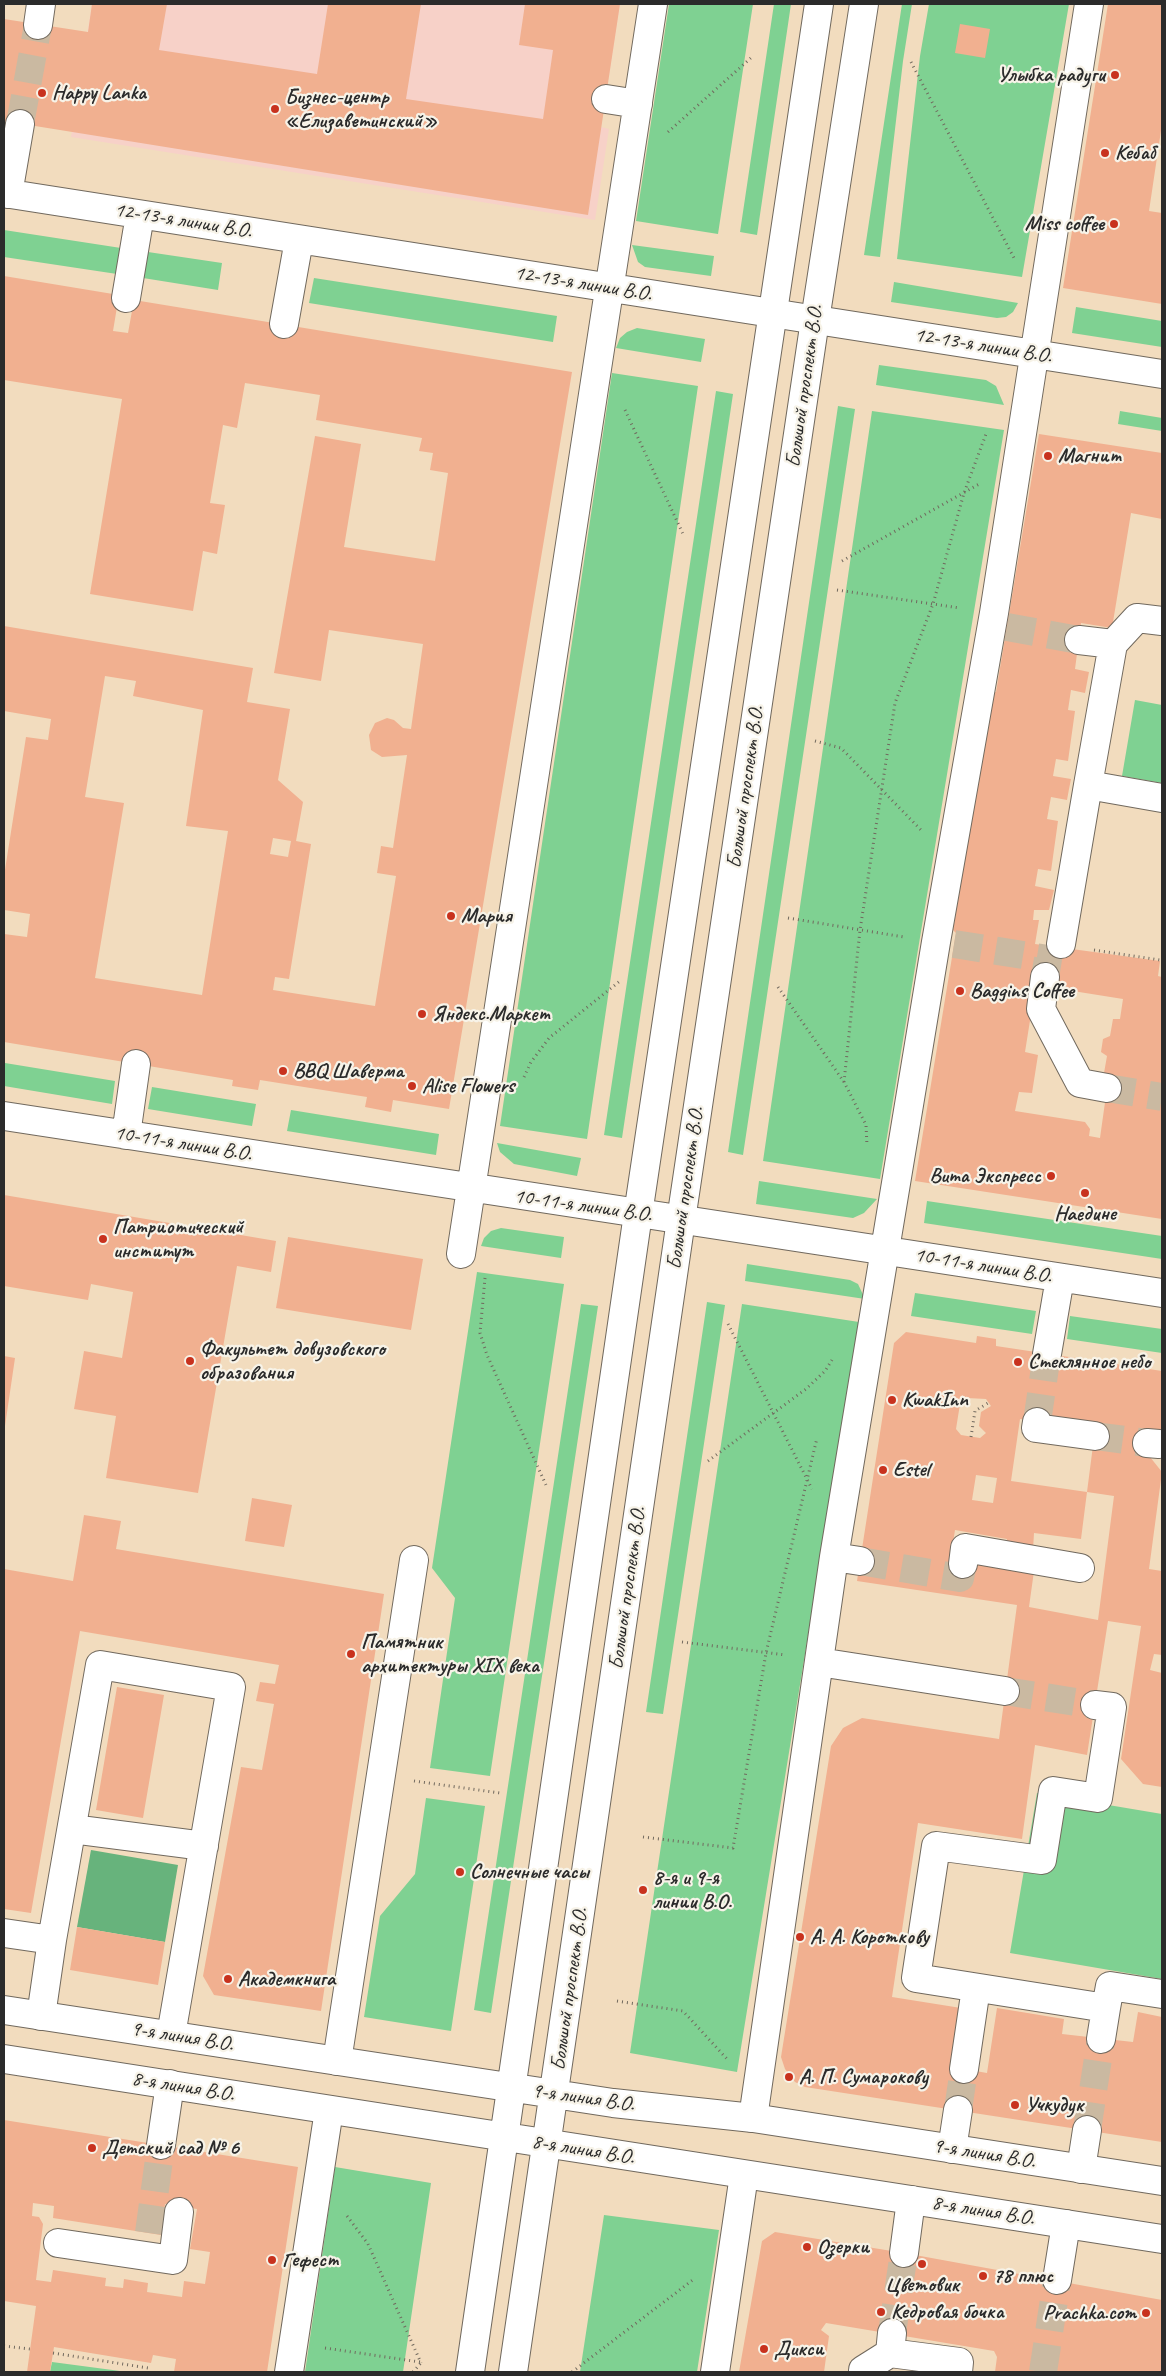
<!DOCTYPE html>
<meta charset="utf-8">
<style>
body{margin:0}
#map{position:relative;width:1166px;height:2376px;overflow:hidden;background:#f2dcbe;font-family:Caveat,sans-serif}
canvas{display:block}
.frame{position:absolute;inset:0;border:5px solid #2b2b2b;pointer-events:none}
</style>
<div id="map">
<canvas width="1166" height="2376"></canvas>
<div class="frame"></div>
</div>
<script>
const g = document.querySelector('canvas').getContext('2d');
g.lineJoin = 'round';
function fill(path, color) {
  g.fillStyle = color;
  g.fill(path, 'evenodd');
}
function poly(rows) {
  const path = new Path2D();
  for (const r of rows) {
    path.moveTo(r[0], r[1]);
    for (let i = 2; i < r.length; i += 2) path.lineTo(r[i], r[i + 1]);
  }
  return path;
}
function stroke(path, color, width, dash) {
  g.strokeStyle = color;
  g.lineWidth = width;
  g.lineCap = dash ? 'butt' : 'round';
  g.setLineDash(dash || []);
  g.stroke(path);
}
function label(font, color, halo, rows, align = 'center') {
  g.font = font + ' Caveat,sans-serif';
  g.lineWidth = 4.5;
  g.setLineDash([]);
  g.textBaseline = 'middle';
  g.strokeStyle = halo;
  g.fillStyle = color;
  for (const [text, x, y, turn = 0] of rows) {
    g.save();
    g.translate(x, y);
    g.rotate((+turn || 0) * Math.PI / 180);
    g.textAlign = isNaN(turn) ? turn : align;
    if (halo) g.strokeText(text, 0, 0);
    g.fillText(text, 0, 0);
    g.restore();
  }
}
fill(poly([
 [92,4,620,4,601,127,609,129,595,220,71,137]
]), '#f7d1c8');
fill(poly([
 [669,4,753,4,718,234,636,221],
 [774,4,791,4,757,235,740,232],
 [902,4,912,4,903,61,880,257,864,255],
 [929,4,1069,4,1022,277,897,259,920,56],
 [4,230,121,248,117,274,4,257],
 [632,245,714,256,711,276,645,267,638,262],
 [148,252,222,263,218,290,143,278],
 [314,278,557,316,553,342,309,303],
 [894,282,1018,303,1013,312,1006,317,997,318,891,302],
 [1076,307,1162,321,1162,347,1072,333],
 [637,328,705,339,701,362,616,348,620,338,627,332],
 [879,365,986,380,996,386,1004,405,876,385],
 [612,373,698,386,587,1139,500,1126],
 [716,391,733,394,622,1138,604,1135],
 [838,406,855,409,743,1155,728,1152],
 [872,411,1004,430,880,1179,763,1161],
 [1120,411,1162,418,1162,431,1118,424],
 [1135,700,1162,705,1162,783,1122,776],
 [5,1063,115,1081,112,1104,4,1086],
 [152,1087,256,1104,252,1126,148,1109],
 [291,1110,439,1134,436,1155,287,1131],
 [497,1143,581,1158,577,1176,514,1164,500,1152],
 [759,1181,877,1199,864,1213,853,1218,756,1204],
 [927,1201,1162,1236,1162,1259,924,1223],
 [501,1228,564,1237,561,1258,481,1246,484,1238,491,1231],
 [747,1264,850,1280,858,1284,865,1299,745,1281],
 [477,1272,564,1284,490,1776,430,1768,455,1598,432,1568],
 [915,1293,1036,1311,1032,1334,911,1316],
 [707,1302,725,1305,663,1714,646,1712],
 [581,1304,598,1306,491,2013,474,2010],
 [742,1304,859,1322,737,2072,630,2053],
 [1070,1316,1162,1329,1162,1353,1067,1339],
 [1037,1793,1162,1814,1162,1979,1010,1953],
 [426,1798,485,1806,451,2031,364,2017,380,1916,415,1874],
 [335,2167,431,2183,403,2372,305,2372],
 [604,2215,719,2230,697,2372,580,2372],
 [52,2362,120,2371,121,2372,50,2372]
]), '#7fd192');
fill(poly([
 [91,1850,178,1865,165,1942,77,1927]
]), '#67b37c');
fill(poly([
 [92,4,167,4,159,50,317,74,328,4,421,4,406,99,543,119,553,50,519,45,525,4,620,4,588,215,4,121,4,19,88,32],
 [1108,4,1162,4,1162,124,1149,211,1162,213,1162,304,1063,288],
 [960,24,990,29,985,58,955,53],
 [4,276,119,295,113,331,128,333,134,300,572,372,449,1109,393,1100,391,1112,365,1107,367,1097,260,1080,258,1090,232,1086,233,1080,4,1042,4,934,27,937,30,914,4,910,4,876,26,737,48,740,51,719,4,711,4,626,253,668,247,702,290,709,278,780,303,802,296,841,311,844,289,979,275,977,273,990,375,1006,396,876,377,873,381,846,393,848,407,755,382,757,371,750,369,735,375,723,387,718,394,720,403,728,411,729,423,644,329,630,321,681,274,673,315,436,361,444,344,547,435,561,448,473,430,470,433,453,419,451,422,438,316,420,320,395,245,383,237,428,223,425,210,503,225,505,217,554,203,551,193,611,90,594,122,399,4,380],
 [105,676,136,681,133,696,203,710,186,826,228,831,202,995,95,978,124,803,85,797],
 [273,838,291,841,288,857,270,854],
 [1039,434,1162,453,1162,519,1131,513,1112,628,1081,623,1075,669,1089,672,1085,693,1071,690,1068,710,1075,711,1068,761,1056,759,1053,776,1071,779,1069,789,1067,800,1051,797,1047,819,1058,821,1051,871,1038,869,1035,886,1054,890,1049,910,1034,910,1033,920,1039,920,1035,944,1160,961,1158,976,1162,977,1162,1219,915,1181,956,933,953,930,962,876,993,692,996,692],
 [1054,988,1123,999,1120,1019,1113,1019,1110,1036,1103,1039,1101,1052,1107,1056,1104,1073,1109,1074,1100,1138,1089,1136,1090,1129,1085,1122,1015,1111,1019,1092,1032,1093,1038,1055,1025,1052,1032,1008],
 [4,1195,276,1241,271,1272,237,1266,198,1493,106,1478,116,1416,74,1409,84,1351,122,1358,133,1292,91,1284,88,1300,4,1286],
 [288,1237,423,1259,411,1330,276,1308],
 [906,1332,976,1343,977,1336,996,1339,996,1346,1162,1371,1162,1438,1146,1452,1162,1472,1149,1569,1162,1571,1162,1655,1154,1654,1150,1670,1162,1673,1162,1787,1143,1784,1121,1759,1141,1626,1108,1621,1087,1755,1035,1745,1022,1839,918,1823,892,1997,961,2008,964,2069,987,2073,997,2008,1064,2019,1062,2034,1133,2042,1138,2012,1162,2017,1162,2142,805,2087,795,2082,785,2069,781,2057,831,1746,843,1728,862,1718,999,1739,1017,1605,857,1581,894,1343],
 [967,1398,986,1399,991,1406,981,1412,979,1426,986,1433,980,1438,961,1435,956,1429,960,1404],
 [1020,1419,1095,1430,1087,1492,1114,1496,1098,1620,1029,1607,1034,1571,975,1560,950,1562,955,1530,1007,1539,1006,1547,1033,1550,1034,1533,1081,1539,1087,1492,1011,1481],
 [976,1475,997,1478,993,1503,972,1500],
 [4,1356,15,1358,5,1426,4,1426],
 [252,1498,292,1505,284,1547,245,1541],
 [84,1515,121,1521,116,1549,384,1594,321,2011,214,1995,203,1976,241,1767,262,1770,274,1704,256,1701,260,1682,275,1684,279,1665,80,1631,31,1913,4,1909,4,1569,73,1581],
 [117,1687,164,1695,143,1818,96,1810],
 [77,1927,165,1942,158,1985,70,1970],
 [4,2120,298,2167,267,2372,174,2372,176,2359,153,2355,151,2363,54,2347,50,2372,27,2372,36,2306,4,2301],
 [33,2203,54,2206,53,2218,161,2235,165,2204,197,2209,190,2249,210,2252,205,2284,184,2281,182,2297,147,2292,148,2283,124,2279,123,2288,105,2286,106,2278,53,2270,51,2282,36,2280,43,2224,39,2217,32,2216],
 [775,2232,904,2253,1162,2300,1162,2372,995,2372,997,2357,994,2351,826,2323,821,2330,829,2336,824,2372,739,2372,762,2241]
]), '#f1b090');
stroke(poly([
 [20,124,38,25],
 [1007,627,1079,640],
 [954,944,1048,959,1045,977],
 [1107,1088,1162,1097],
 [1037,1422,1047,1354],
 [1095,1436,1147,1443],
 [860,1561,960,1578,963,1564],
 [1005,1691,1095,1705],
 [958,2110,964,2069],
 [1087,2130,1101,2039],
 [149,2233,161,2145],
 [892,2333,904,2253],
 [1043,2372,1057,2280]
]), '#cab9a1', 28, [28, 14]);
const minor = poly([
 [38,25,41,4],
 [606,99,638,104],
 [4,193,1162,374],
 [8,194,20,124],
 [126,298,140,215],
 [284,324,299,240],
 [1079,640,1113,644,1137,618,1162,621],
 [1113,644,1088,785,1162,798],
 [1061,944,1088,785],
 [1045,977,1041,1009,1080,1083,1107,1088],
 [4,1116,1162,1293],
 [126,1135,136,1064],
 [461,1254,653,4],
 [1047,1354,1060,1278],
 [1037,1422,1036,1428,1095,1436],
 [1147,1443,1159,1444],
 [834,1557,860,1561],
 [963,1564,965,1548,1080,1568],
 [819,1662,1005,1691],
 [1095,1705,1112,1707,1098,1798,1053,1791,1042,1860,936,1846,916,1978,1106,2008,1110,1986,1162,1994],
 [72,1829,204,1846],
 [4,1933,52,1940],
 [41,2016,52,1940,100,1665,231,1687,171,2035],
 [1101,2039,1106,2008],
 [337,2061,414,1560],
 [964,2069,976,1988],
 [753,2118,834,1557,936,942,994,613,1089,4],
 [161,2145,170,2084],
 [952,2149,958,2110],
 [1081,2169,1087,2130],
 [58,2243,173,2260,179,2212],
 [904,2253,911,2200],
 [1057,2280,1066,2224],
 [890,2353,959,2362,958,2372],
 [289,2372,329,2110],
 [715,2372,744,2175],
 [863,2372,863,2370,890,2353,892,2333]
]);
const major = poly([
 [4,2010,613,2103,753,2118,1162,2181],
 [4,2059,1162,2239],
 [470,2372,638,1214,819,4],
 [513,2372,681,1220,815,320,864,4]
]);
stroke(minor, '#71695e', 30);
stroke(major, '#71695e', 30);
stroke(poly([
 [911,62,1014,258],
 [668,132,753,56],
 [625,410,683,534],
 [842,561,981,483],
 [837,590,960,608],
 [815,741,841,748,922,831],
 [788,918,904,937],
 [1094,950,1160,960,1162,962],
 [778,987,844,1082,866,1125,867,1146],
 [524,1077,531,1062,549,1038,620,981],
 [844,1082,860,930,895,703,933,604,964,493,986,434],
 [485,1278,480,1333,487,1355,546,1485],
 [728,1324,812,1489],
 [971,1437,975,1411,988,1403],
 [708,1461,806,1389,825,1371,832,1360],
 [682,1642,786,1655],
 [414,1781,500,1793],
 [643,1837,733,1848,766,1653,817,1438],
 [617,2001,683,2011,727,2059],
 [347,2216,368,2244,421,2363],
 [4,2346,30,2349],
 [325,2348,420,2362],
 [53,2353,148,2368,148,2372],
 [413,2372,421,2363],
 [572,2372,694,2279]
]), '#71695e', 3, [1, 4]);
stroke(minor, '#fff', 28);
stroke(major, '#fff', 28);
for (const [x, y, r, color] of [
 [1115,75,5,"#c8321e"],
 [42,93,5,"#c8321e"],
 [275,109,5,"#c8321e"],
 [1105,153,5,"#c8321e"],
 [1114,224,5,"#c8321e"],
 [1048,456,5,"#c8321e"],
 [451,916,5,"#c8321e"],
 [960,991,5,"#c8321e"],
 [422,1014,5,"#c8321e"],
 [283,1071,5,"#c8321e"],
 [412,1086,5,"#c8321e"],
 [1051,1176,5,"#c8321e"],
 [1085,1193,5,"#c8321e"],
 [103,1239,5,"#c8321e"],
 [190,1361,5,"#c8321e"],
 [1018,1362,5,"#c8321e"],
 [892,1400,5,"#c8321e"],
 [883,1470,5,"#c8321e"],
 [351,1654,5,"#c8321e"],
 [460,1872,5,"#c8321e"],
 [643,1890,5,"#c8321e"],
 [800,1937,5,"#c8321e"],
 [228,1979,5,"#c8321e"],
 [789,2077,5,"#c8321e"],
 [1015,2105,5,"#c8321e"],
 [92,2148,5,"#c8321e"],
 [807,2247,5,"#c8321e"],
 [272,2260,5,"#c8321e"],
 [922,2264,5,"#c8321e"],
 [983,2276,5,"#c8321e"],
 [881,2312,5,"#c8321e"],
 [1146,2313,5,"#c8321e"],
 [764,2349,5,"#c8321e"]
]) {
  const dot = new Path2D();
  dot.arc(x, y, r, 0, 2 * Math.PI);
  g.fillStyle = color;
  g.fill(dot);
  stroke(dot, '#f7f3e8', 2);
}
label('bold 21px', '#2b2b2b', '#f7f3e8', [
 ["Улыбка радуги",1105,75,"right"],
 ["Happy Lanka",52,93],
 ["Бизнес-центр",285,97],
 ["«Елизаветинский»",285,121],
 ["Кебаб",1115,153],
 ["Miss coffee",1104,224,"right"],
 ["Магнит",1058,456],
 ["Мария",461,916],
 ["Baggins Coffee",970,991],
 ["Яндекс.Маркет",432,1014],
 ["BBQ Шаверма",293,1071],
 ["Alise Flowers",422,1086],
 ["Вита Экспресс",1041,1176,"right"],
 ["Наедине",1085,1214,"center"],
 ["Патриотический",113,1227],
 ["институт",113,1251],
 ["Факультет довузовского",200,1349],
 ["образования",200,1373],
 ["Стеклянное небо",1028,1362],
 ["KwakInn",902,1400],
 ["Estel",893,1470],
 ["Памятник",361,1642],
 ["архитектуры XIX века",361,1666],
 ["Солнечные часы",470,1872],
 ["8-я и 9-я",653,1878],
 ["линии В.О.",653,1902],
 ["А. А. Короткову",810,1937],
 ["Академкнига",238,1979],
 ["А. П. Сумарокову",799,2077],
 ["Учкудук",1025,2105],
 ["Детский сад № 6",102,2148],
 ["Озерки",817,2247],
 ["Гефест",282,2260],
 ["78 плюс",993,2276],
 ["Цветовик",922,2285,"center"],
 ["Кедровая бочка",891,2312],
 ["Prachka.com",1136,2313,"right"],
 ["Дикси",774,2349]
], 'left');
label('21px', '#2b2b2b', '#f7f3e8', [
 ["12-13-я линии В.О.",183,221,9],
 ["12-13-я линии В.О.",583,284,9],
 ["12-13-я линии В.О.",983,346,9],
 ["Большой проспект В.О.",805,386,-82],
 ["Большой проспект В.О.",746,787,-82],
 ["10-11-я линии В.О.",183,1144,9],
 ["Большой проспект В.О.",686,1188,-82],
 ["10-11-я линии В.О.",583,1206,8],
 ["10-11-я линии В.О.",983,1266,9],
 ["Большой проспект В.О.",628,1588,-82],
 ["Большой проспект В.О.",570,1989,-82],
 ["9-я линия В.О.",182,2037,9],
 ["8-я линия В.О.",183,2087,9],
 ["9-я линия В.О.",583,2098,8],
 ["8-я линия В.О.",583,2150,9],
 ["9-я линия В.О.",984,2154,9],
 ["8-я линия В.О.",983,2211,9]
]);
</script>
